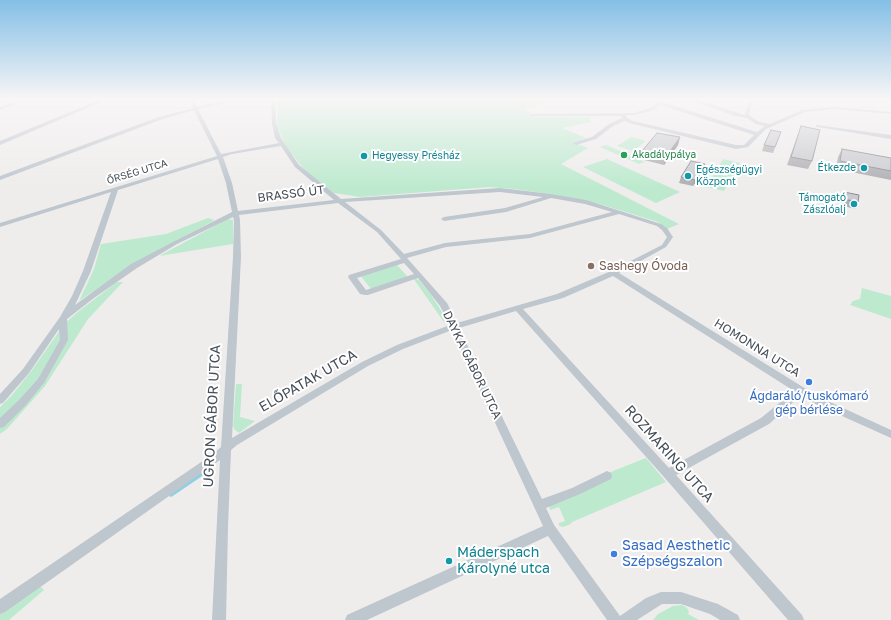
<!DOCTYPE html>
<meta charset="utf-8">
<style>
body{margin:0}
canvas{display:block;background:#efecec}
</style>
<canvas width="891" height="620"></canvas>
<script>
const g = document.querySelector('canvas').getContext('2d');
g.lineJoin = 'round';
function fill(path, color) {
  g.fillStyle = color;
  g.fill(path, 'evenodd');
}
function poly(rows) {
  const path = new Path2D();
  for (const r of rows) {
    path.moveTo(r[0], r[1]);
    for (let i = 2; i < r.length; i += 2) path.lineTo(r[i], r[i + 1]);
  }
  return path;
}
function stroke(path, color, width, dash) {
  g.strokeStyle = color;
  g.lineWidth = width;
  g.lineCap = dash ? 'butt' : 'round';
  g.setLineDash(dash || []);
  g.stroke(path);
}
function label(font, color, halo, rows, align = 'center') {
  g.font = font + ' "Golos Text",sans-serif';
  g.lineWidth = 4;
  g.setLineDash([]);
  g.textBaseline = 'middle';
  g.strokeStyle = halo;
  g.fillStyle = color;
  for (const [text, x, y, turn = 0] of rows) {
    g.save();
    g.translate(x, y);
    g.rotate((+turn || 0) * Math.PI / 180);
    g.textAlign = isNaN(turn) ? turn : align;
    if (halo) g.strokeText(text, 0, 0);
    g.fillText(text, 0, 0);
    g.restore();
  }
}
fill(poly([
 [276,100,560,100,525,109,534,117,588,117,591,122,562,128,586,138,572,142,588,148,561,164,679,224,667,229,658,222,603,205,557,195,514,189,490,187,360,197,334,193,306,172,286,146,277,126,278,105],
 [631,137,646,141,633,151,617,146],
 [606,145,615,149,645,162,639,164,600,147],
 [607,159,680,192,656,203,583,167],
 [723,159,740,163,734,177,715,173],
 [714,174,731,177,724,191,707,187],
 [208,218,214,220,213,221,132,265,79,301,94,269,101,244,166,234],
 [228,219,233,220,233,244,159,256],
 [396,264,408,277,371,289,360,275],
 [413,278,419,280,431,295,448,321,446,325],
 [117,282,123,282,88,319,45,386,7,429,0,434,0,407,12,395,32,370,65,323,79,311],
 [862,288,891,296,891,319,850,305,853,301,860,299],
 [236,384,242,384,240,417,255,421,239,433,235,430,233,426],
 [646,458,666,482,572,522,571,524,563,527,559,526,559,523,565,521,559,507,550,510,549,506,603,475],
 [40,586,44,590,9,620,0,620,0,612],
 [682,605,687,608,689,612,688,614,699,620,653,620,658,614,673,606]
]), '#bdeacf');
stroke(poly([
 [171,495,202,474,203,470]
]), '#8ed0e3', 3.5);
fill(poly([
 [19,100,26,100,0,110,0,107,19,100],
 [99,100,106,100,0,145,0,141,99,100],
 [189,100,193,100,197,107,226,100,239,100,198,109,221,154,279,143,275,138,272,123,271,100,275,100,276,123,281,138,299,165,341,199,500,188,551,194,586,200,661,224,667,228,673,237,666,247,619,273,819,397,891,430,891,438,813,403,801,395,769,424,676,475,802,615,804,620,788,620,664,477,516,311,459,328,542,499,572,488,603,473,607,471,611,473,612,476,611,479,580,494,546,508,554,525,620,616,646,598,661,592,681,592,718,604,738,615,740,620,720,620,710,614,681,604,662,604,637,620,607,620,548,536,367,620,345,620,347,615,543,526,452,330,403,349,368,366,237,445,231,450,228,526,226,620,212,620,220,460,5,612,0,614,0,599,213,454,221,447,233,257,234,220,233,217,177,244,137,268,94,298,67,319,68,340,44,383,25,406,4,427,0,428,0,418,19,400,38,379,60,340,59,329,29,373,3,403,0,404,0,394,23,369,60,317,72,296,83,271,111,192,0,227,0,223,217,156,194,110,160,120,0,180,0,176,156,118,193,108,189,100],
 [281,146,295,167,334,200,238,211,232,183,223,157,232,154,281,146],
 [218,159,226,183,232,212,173,242,131,264,75,305,91,271,118,190,218,159],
 [500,192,543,197,505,208,444,217,441,219,444,221,506,212,551,198,585,204,612,212,530,234,445,243,404,254,381,230,345,202,500,192],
 [338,203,377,232,401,259,349,275,348,277,360,294,365,295,368,295,418,278,440,306,450,325,397,345,362,362,232,438,241,257,240,220,239,215,338,203],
 [619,214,657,226,662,230,667,237,662,245,611,271,557,294,457,323,447,303,407,258,446,247,530,238,619,214],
 [404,263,414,274,366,290,357,278,404,263],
 [613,276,794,391,761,418,669,468,523,309,563,298,613,276],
 [659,100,664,100,662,102,757,132,765,126,756,124,747,118,735,116,690,100,698,100,745,115,745,113,750,100,754,100,749,113,750,116,759,122,770,124,802,110,834,107,891,112,891,114,834,109,805,112,766,129,748,147,736,149,629,123,625,121,613,126,596,139,576,145,573,143,574,142,592,137,609,124,622,118,621,116,532,116,530,115,532,114,634,113,650,108,659,100],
 [660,105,754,135,744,145,736,145,633,121,627,118,626,115,634,115,654,110,660,105],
 [816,125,891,135,891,139,818,127,816,127,816,125]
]), '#bec6ce');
fill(poly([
 [801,126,812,161,808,169,787,165],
 [781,132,773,153,762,151,764,145],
 [680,137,678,145,664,165,640,159,642,151],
 [842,149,891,158,891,180,836,169,838,157],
 [705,164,703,170,693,186,679,183,681,177],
 [844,192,858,202,855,209,840,205,841,198]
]), '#aeafb4');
fill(poly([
 [680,137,678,145,664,165,666,157],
 [705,164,703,170,693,186,695,180]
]), '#8d8e92');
const building = poly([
 [801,126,820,130,812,161,791,157,801,126],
 [771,130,781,132,775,147,764,145,771,130],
 [657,133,680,137,666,157,642,151,657,133],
 [842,149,891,158,891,171,840,161,842,149],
 [691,161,705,164,695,180,681,177,691,161],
 [844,192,859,195,858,202,843,199,844,192]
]);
fill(building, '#cacbd1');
stroke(building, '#8d8e92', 1);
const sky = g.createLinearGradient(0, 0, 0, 187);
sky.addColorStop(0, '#84bfe6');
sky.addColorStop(0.53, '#f8f6f6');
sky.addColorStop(1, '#f8f6f600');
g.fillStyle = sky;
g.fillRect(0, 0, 891, 187);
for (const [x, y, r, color] of [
 [624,155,4,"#2e9e5b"],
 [364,156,4,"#0f9aa8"],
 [864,168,4,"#0f9aa8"],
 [688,176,4,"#0f9aa8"],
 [854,204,4,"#0f9aa8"],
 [591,266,4,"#8d6e63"],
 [809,382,4,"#3f7fe0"],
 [614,554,4,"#3f7fe0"],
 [449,561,4,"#0f9aa8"]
]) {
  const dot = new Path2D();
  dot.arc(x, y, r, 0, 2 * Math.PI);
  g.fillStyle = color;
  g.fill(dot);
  stroke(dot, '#fff', 1.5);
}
label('10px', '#27864d', '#fff', [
 ["Akadálypálya",632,155]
], 'left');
label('10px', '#0d838f', '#fff', [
 ["Hegyessy Présház",372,156],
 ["Étkezde",856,168,"right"],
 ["Egészségügyi",696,170],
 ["Központ",696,182],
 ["Támogató",846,198,"right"],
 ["Zászlóalj",846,210,"right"]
], 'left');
label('10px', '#464f58', '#fff', [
 ["ŐRSÉG UTCA",137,172,-17]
]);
label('12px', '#464f58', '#fff', [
 ["BRASSÓ ÚT",291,194,-7],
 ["HOMONNA UTCA",757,348,32],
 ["DAYKA GÁBOR UTCA",472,365,64]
]);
label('12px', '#785e54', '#fff', [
 ["Sashegy Óvoda",599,266]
], 'left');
label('12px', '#366cbe', '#fff', [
 ["Ágdaráló/tuskómaró",809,396],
 ["gép bérlése",809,410]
]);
label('14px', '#464f58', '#fff', [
 ["ELŐPATAK UTCA",308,381,-30],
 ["UGRON GÁBOR UTCA",212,416,-87],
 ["ROZMARING UTCA",669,454,48]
]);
label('14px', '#366cbe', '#fff', [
 ["Sasad Aesthetic",622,546],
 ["Szépségszalon",622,562]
], 'left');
label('14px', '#0d838f', '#fff', [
 ["Máderspach",457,553],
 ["Károlyné utca",457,569]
], 'left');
</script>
